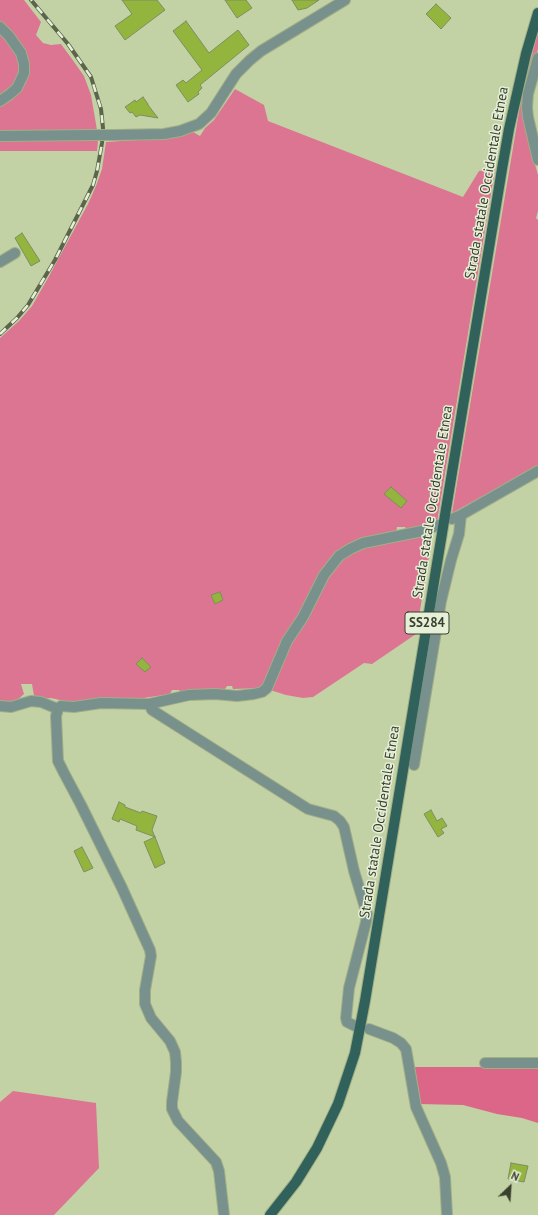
<!DOCTYPE html>
<style>
body{margin:0}
#map{position:relative;width:538px;height:1215px;overflow:hidden;background:#c2d2a4;font-family:"PT Sans",sans-serif}
canvas{display:block}
.north{position:absolute;left:490px;top:1167px;width:40px;height:40px;-webkit-text-stroke:3px #e6efd8;paint-order:stroke;rotate:25deg;font-size:11px;font-weight:700;line-height:16px;text-align:center;color:#39402d}
.north::after{content:'';display:block;margin:auto;width:14px;height:18px;background:#39402d;clip-path:polygon(50% 0,100% 100%,50% 72%,0 100%)}
</style>
<div id="map">
<canvas width="538" height="1215"></canvas>
<div class="north">N</div>
</div>
<script>
const g = document.querySelector('canvas').getContext('2d');
g.lineJoin = 'round';
function fill(path, color) {
  g.fillStyle = color;
  g.fill(path, 'evenodd');
}
function poly(rows) {
  const path = new Path2D();
  for (const r of rows) {
    path.moveTo(r[0], r[1]);
    for (let i = 2; i < r.length; i += 2) path.lineTo(r[i], r[i + 1]);
  }
  return path;
}
function stroke(path, color, width, dash) {
  g.strokeStyle = color;
  g.lineWidth = width;
  g.lineCap = dash ? 'butt' : 'round';
  g.setLineDash(dash || []);
  g.stroke(path);
}
function label(font, color, halo, rows, align = 'center') {
  g.font = font + ' "PT Sans",sans-serif';
  g.lineWidth = 3;
  g.setLineDash([]);
  g.textBaseline = 'middle';
  g.strokeStyle = halo;
  g.fillStyle = color;
  for (const [text, x, y, turn = 0] of rows) {
    g.save();
    g.translate(x, y);
    g.rotate((+turn || 0) * Math.PI / 180);
    g.textAlign = isNaN(turn) ? turn : align;
    if (halo) g.strokeText(text, 0, 0);
    g.fillText(text, 0, 0);
    g.restore();
  }
}
fill(poly([
 [0,0,24,0,41,22,36,35,43,43,51,45,61,44,72,59,84,76,91,95,97,130,0,132,0,106,27,72,0,23],
 [0,31,19,55,22,68,11,91,0,98],
 [538,31,538,49,525,94,524,110,527,136,538,175,538,211,536,218,538,220,538,466,452,513,522,94],
 [235,89,264,105,268,121,463,197,479,171,495,169,437,522,408,531,405,527,397,527,396,533,352,543,344,546,334,555,322,569,263,688,233,689,232,686,227,686,225,689,181,693,179,690,172,690,170,694,137,699,73,703,51,698,41,699,34,696,32,684,21,684,24,694,15,702,0,703,0,338,19,321,32,306,48,278,88,204,96,186,102,169,106,142,166,138,193,132,200,136,205,128,214,120],
 [0,140,98,141,97,151,0,151],
 [433,533,416,634,372,664,364,663,313,697,303,698,286,695,270,690,289,643,326,579,340,560,363,547,378,543],
 [13,1091,96,1103,99,1168,54,1215,0,1215,0,1102]
]), '#dc7591');
fill(poly([
 [413,1067,538,1067,538,1123,522,1118,497,1114,463,1105,418,1104]
]), '#db6688');
const building = poly([
 [122,0,157,0,165,10,125,40,115,26,132,14,122,0],
 [225,0,246,0,252,8,237,18,225,0],
 [292,0,319,0,307,8,298,10,292,0],
 [436,4,451,18,441,29,426,14,436,4],
 [186,21,209,53,238,30,249,45,200,85,202,88,198,92,199,94,188,102,176,85,183,80,186,83,202,70,173,31,186,21],
 [143,97,148,104,148,105,158,118,140,115,136,117,132,112,130,113,125,107,135,100,136,102,143,97],
 [22,233,40,261,31,266,15,238,22,233],
 [391,487,407,501,401,508,384,494,391,487],
 [220,592,223,600,215,604,211,595,220,592],
 [142,658,151,667,145,672,136,664,142,658],
 [119,802,125,805,125,807,141,813,142,811,157,816,152,830,155,837,136,830,137,826,120,819,119,822,112,819,119,802],
 [431,810,437,821,442,818,447,826,441,829,444,833,438,837,424,814,431,810],
 [155,837,165,863,155,868,144,842,155,837],
 [82,847,93,868,84,872,74,851,82,847],
 [511,1163,528,1166,524,1182,508,1179,511,1163]
]);
fill(building, '#93b53e');
stroke(building, '#7e8d62', 1);
const minor = poly([
 [0,27,9,36,21,53,24,64,24,73,17,88,10,94,0,101],
 [538,58,528,94,527,107,528,117,538,160],
 [115,135,164,134,180,131,199,124,211,113,236,74,250,60,261,51,345,0],
 [0,136,93,135],
 [0,262,15,253],
 [452,519,461,515,538,471],
 [149,704,152,710,308,809,334,816,340,821,344,827,354,871,367,914,366,922,349,988,346,1018,347,1022,355,1026],
 [0,706,11,707,31,701,41,702,58,709],
 [414,765,441,601,451,560,459,534,461,515],
 [369,1029,393,1038,401,1043,406,1049,416,1107,441,1163,445,1177,447,1215],
 [485,1063,538,1063],
 [224,1215,219,1171,216,1162,178,1121,172,1109,172,1102,176,1072,176,1062,175,1052,170,1041,151,1018,145,1004,145,990,151,956,150,950,122,888,81,805,64,773,58,761,56,716,58,709,61,706,74,707,101,703,149,704,189,695,215,694,237,696,254,694,262,692,267,688,287,641,303,617,324,575,339,556,350,549,363,543,427,530,438,525]
]);
const major = poly([
 [270,1215,296,1182,317,1148,338,1104,355,1053,365,1001,502,169,509,129,526,54,538,13]
]);
stroke(minor, '#a1af87', 12);
stroke(major, '#a1af87', 12);
stroke(minor, '#78918d', 10);
stroke(major, '#30615a', 10);
const rail = poly([
 [0,334,17,318,28,305,55,260,93,185,97,171,102,143,103,128,101,109,91,77,68,44,31,0]
]);
stroke(rail, '#5c654b', 4);
stroke(rail, '#e6efd8', 2.5, [8]);
const minorBridge = poly([
 [93,135,115,135]
]);
stroke(minorBridge, '#a1af87', 12, []);
stroke(minorBridge, '#78918d', 10);
for (const [x, y, w] of [
 [427,623,44]
]) {
  const box = new Path2D();
  box.roundRect(x - w / 2, y - 11, w, 22, 3);
  g.fillStyle = '#e6efd8';
  g.fill(box);
  stroke(box, '#39402d', 1);
}
label('bold 13px', '#39402d', null, [
 ["SS284",427,623]
]);
label('14px', '#39402d', '#e6efd8', [
 ["Strada statale Occidentale Etnea",487,183,-80],
 ["Strada statale Occidentale Etnea",433,502,-81],
 ["Strada statale Occidentale Etnea",380,822,-81]
]);
</script>
